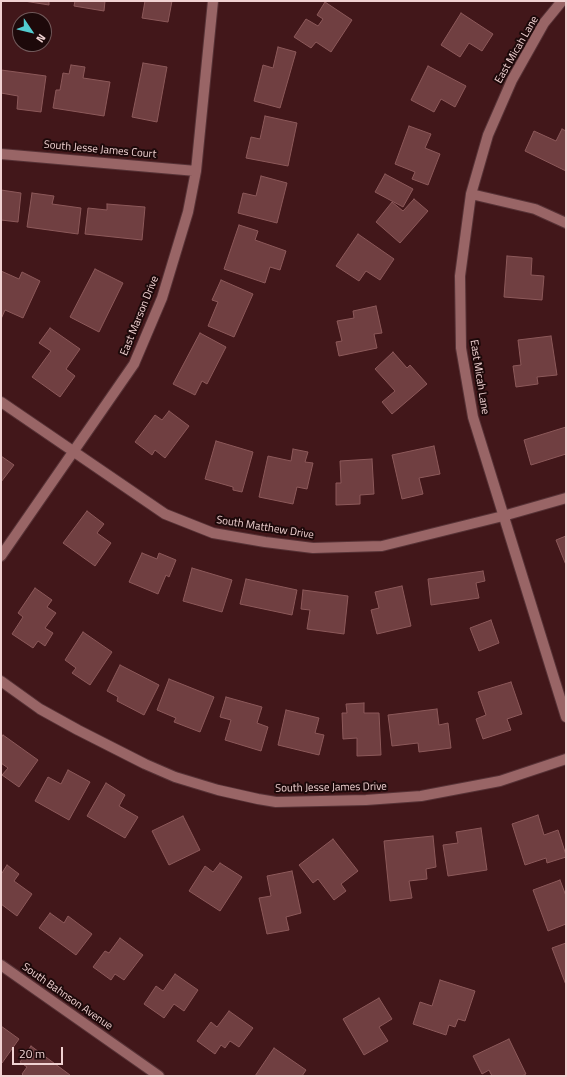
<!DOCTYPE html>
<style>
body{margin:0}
#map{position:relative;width:567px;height:1077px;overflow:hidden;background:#42171a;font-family:"Titillium Web",sans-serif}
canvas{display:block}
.frame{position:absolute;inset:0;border:2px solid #f0d2d2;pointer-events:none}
.north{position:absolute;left:12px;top:12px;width:40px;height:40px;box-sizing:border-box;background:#1d090a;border:1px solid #71595a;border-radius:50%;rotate:125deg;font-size:11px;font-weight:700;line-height:16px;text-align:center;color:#f0d2d2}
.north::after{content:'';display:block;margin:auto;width:14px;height:18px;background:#52ccd0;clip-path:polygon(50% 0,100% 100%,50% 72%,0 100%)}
.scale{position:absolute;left:12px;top:1047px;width:51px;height:18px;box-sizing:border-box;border:2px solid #f0d2d2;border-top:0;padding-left:5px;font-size:12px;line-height:14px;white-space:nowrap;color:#f0d2d2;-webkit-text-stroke:3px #1d090a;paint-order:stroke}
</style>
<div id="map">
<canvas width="567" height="1077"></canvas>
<div class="frame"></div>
<div class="north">N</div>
<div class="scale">20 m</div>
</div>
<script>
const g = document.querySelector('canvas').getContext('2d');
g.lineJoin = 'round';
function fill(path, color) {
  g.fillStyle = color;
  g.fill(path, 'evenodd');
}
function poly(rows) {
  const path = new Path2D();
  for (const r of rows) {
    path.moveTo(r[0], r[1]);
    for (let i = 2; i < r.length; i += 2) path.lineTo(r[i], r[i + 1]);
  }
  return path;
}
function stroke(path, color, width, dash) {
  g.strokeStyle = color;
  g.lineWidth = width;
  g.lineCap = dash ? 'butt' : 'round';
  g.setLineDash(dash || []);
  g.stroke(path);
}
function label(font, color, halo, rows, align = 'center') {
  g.font = font + ' "Titillium Web",sans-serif';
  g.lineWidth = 4;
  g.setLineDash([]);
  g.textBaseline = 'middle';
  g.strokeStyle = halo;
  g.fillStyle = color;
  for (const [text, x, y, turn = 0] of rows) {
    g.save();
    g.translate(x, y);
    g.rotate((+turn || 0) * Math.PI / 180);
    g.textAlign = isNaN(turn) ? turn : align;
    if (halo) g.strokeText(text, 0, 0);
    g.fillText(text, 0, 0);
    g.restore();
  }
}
const building = poly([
 [24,1,49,1,49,5,24,1],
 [75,1,105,1,104,11,74,6,75,1],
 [145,1,172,1,168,22,142,18,145,1],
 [325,2,352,20,331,52,316,42,311,48,294,37,306,19,318,26,323,19,317,15,325,2],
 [461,13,493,34,482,51,469,43,460,57,441,45,461,13],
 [278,47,296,52,280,108,254,101,263,65,273,68,278,47],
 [143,63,167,67,157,122,132,117,143,63],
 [71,65,85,67,83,78,110,82,104,116,53,108,56,90,60,90,63,73,69,74,71,65],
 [428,66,466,86,455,107,441,99,434,112,411,100,428,66],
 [1,70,46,76,41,112,17,109,18,96,1,93,1,70],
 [265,116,297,123,288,166,246,158,251,137,260,139,265,116],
 [409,126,431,134,425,148,440,154,428,185,412,179,415,172,395,164,409,126],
 [562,129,566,131,566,171,525,151,534,131,556,141,562,129],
 [385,174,413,189,403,207,375,192,385,174],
 [261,176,287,183,277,223,238,213,243,193,256,196,261,176],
 [1,190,21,193,18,222,1,220,1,190],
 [32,193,54,196,52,204,81,208,78,234,27,227,32,193],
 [414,199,428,211,400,243,376,222,392,202,403,211,414,199],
 [107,204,145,207,142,240,85,234,88,208,107,210,107,204],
 [239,225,258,231,255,240,286,251,280,270,270,267,265,283,224,269,239,225],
 [358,234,394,259,380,280,366,271,359,281,336,266,358,234],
 [507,256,532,258,531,275,544,276,542,300,504,297,507,256],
 [95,269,123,283,99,332,70,317,95,269],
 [1,271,19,279,22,272,40,281,23,318,5,310,1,319,1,271],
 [221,280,253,294,234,337,208,326,218,302,212,300,221,280],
 [376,306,382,333,374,334,377,348,339,356,336,342,342,341,337,321,354,318,353,311,376,306],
 [50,328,80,349,66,369,75,376,60,397,32,377,51,351,39,343,50,328],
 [200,333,226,347,207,384,202,381,195,395,173,384,200,333],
 [551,336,557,375,537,377,538,384,516,387,513,366,521,365,518,340,551,336],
 [393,352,407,368,410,365,427,384,392,414,382,402,395,391,375,369,393,352],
 [169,411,189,426,165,458,155,450,152,455,135,442,155,415,162,420,169,411],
 [566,427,566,454,531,465,524,440,566,427],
 [216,441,253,452,242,492,233,490,233,487,205,479,216,441],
 [434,446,440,474,419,478,423,494,402,499,392,455,434,446],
 [293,449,308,452,305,462,313,463,307,489,297,487,293,504,259,497,268,456,291,461,293,449],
 [1,456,14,465,1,482,1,456],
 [372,459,374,494,360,495,360,504,336,505,336,483,341,483,340,461,372,459],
 [87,511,104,524,97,533,111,543,95,566,63,543,87,511],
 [566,536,566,565,556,540,566,536],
 [142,553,157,559,159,553,176,560,169,577,166,575,158,594,129,582,142,553],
 [192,568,232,580,222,612,183,601,192,568],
 [483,571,485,581,476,583,479,598,431,605,428,579,483,571],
 [246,579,297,590,292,615,240,604,246,579],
 [402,586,411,626,377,634,371,610,379,608,375,592,402,586],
 [35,588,52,600,47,607,56,613,45,628,53,633,45,646,38,641,33,648,12,634,23,617,18,613,35,588],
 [303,590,348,596,344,634,307,629,310,610,301,609,303,590],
 [491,620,499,643,479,651,470,628,491,620],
 [83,632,112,652,90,685,72,673,76,668,65,660,83,632],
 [120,665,159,685,144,715,117,701,118,697,107,691,120,665],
 [169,679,214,697,200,732,174,722,176,718,157,710,169,679],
 [511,682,522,714,507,719,511,730,483,739,476,719,486,715,478,692,511,682],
 [226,697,262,707,257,723,268,727,261,751,225,740,231,720,220,717,226,697],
 [364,703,364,713,379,713,381,755,357,756,357,738,343,739,342,713,347,713,346,704,364,703],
 [437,709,439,725,448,723,451,748,419,752,418,743,392,746,388,715,437,709],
 [286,710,319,718,315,733,324,735,319,755,278,745,286,710],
 [3,735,38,760,19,787,2,775,8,768,1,763,1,738,3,735],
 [68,770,90,782,69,820,35,801,48,777,61,784,68,770],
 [106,783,125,795,119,806,138,817,125,838,87,816,106,783],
 [538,815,544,835,558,830,566,855,566,857,547,863,546,858,525,865,512,824,538,815],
 [183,816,200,850,169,865,152,831,183,816],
 [481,828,487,870,448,876,443,845,458,843,456,832,481,828],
 [433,836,436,867,426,869,427,879,409,881,412,898,390,901,384,841,433,836],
 [333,839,358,871,341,884,346,891,334,900,318,879,313,883,299,865,333,839],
 [220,863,242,877,220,911,189,891,205,866,213,872,220,863],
 [7,865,19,874,14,881,32,894,17,916,1,904,1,872,2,873,7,865],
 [292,871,301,913,286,917,289,930,267,934,259,898,271,896,267,876,292,871],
 [560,880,566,896,566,924,548,931,533,890,560,880],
 [50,913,64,923,68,916,92,934,76,955,39,928,50,913],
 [120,938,143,955,124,980,115,974,111,980,93,967,105,951,109,953,120,938],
 [566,943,566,985,552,948,566,943],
 [175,974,198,990,184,1011,174,1004,164,1018,144,1004,156,986,163,991,175,974],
 [440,980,475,991,465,1021,458,1019,455,1027,449,1025,446,1035,413,1024,420,1002,432,1006,440,980],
 [379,998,392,1019,379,1027,388,1041,364,1055,343,1019,379,998],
 [229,1011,253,1028,239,1047,230,1041,225,1048,221,1045,215,1054,197,1041,211,1022,217,1027,229,1011],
 [1,1026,19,1039,2,1063,1,1062,1,1026],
 [509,1039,526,1074,522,1076,492,1076,489,1070,482,1074,473,1056,509,1039],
 [31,1046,70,1075,69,1076,24,1076,22,1074,27,1067,20,1062,31,1046],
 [274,1048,306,1070,302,1076,255,1076,274,1048]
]);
fill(building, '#703f41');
stroke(building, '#8c595a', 1);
const minor = poly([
 [562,1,544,23,512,80,488,135,471,194,460,276,461,348,473,417,566,717],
 [1,154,196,171],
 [471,194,535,209,566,223],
 [1,402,165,514,213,533,265,542,313,548,382,546,503,516,566,498],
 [1,556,134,364,162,298,188,212,196,171,213,1],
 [1,681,40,709,78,730,145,764,175,777,218,790,258,799,276,802,366,800,421,796,500,781,566,759],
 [1,965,159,1076]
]);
stroke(minor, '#573236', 12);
stroke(minor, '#996566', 10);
label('11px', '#f0d2d2', '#1d090a', [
 ["East Micah Lane",517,50,-60],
 ["South Jesse James Court",100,150,5],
 ["East Marson Drive",140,316,-68],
 ["East Micah Lane",479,377,81],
 ["South Matthew Drive",265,528,9],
 ["South Jesse James Drive",331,788,-1],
 ["South Bahnson Avenue",67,997,35]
]);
</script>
